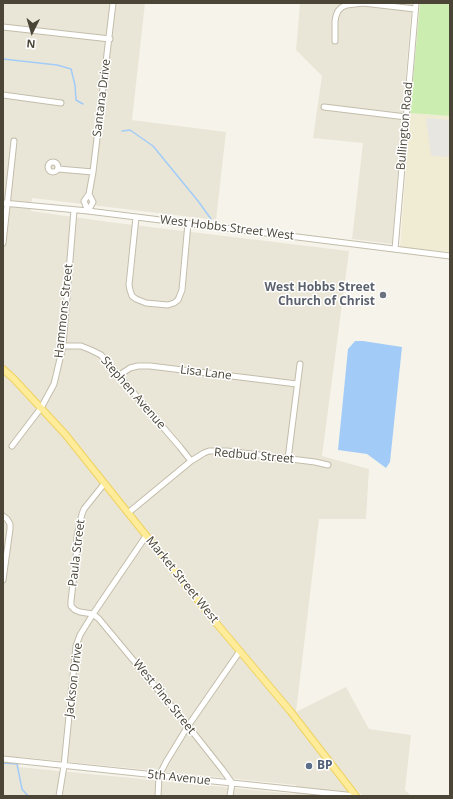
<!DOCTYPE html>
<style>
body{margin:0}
#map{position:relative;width:453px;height:799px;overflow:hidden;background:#f6f4ea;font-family:"Open Sans",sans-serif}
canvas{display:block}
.frame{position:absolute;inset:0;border:4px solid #4b4537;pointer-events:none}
.north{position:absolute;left:12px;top:12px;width:40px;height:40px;-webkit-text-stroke:3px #fff;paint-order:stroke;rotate:185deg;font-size:11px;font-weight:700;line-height:16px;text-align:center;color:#4b4537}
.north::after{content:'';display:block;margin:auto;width:14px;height:18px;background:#4b4537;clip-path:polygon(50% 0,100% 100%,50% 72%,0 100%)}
</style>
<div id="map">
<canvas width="453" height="799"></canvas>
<div class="frame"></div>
<div class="north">N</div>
</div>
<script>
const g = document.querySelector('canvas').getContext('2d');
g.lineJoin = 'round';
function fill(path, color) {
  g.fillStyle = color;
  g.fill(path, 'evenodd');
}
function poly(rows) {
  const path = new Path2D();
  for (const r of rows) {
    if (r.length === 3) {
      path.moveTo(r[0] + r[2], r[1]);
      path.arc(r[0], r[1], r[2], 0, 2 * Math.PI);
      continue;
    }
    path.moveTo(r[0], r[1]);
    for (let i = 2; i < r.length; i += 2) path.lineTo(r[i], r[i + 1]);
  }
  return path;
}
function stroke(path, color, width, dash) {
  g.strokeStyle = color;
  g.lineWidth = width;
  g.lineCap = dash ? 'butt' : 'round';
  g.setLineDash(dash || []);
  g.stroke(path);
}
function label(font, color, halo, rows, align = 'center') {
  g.font = font + ' "Open Sans",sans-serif';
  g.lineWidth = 3;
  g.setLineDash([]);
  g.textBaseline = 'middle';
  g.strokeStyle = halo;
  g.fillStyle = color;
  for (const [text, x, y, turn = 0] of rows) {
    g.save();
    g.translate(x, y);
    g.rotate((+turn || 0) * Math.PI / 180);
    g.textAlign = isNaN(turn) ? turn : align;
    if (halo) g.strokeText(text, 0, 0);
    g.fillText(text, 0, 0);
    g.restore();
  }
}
fill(poly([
 [3,3,145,3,132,120,226,132,216,220,32,198,31,211,109,222,349,251,322,456,369,469,366,519,319,519,296,712,346,687,369,729,411,735,405,790,411,796,363,796,357,790,356,796,3,796],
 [20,757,296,785,295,794,19,767],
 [300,3,412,3,392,244,352,239,363,143,313,138,322,76,296,50]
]), '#eae6d7');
fill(poly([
 [410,113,450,116,450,252,400,247]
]), '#f0ebd3');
fill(poly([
 [420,3,450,3,450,116,410,113]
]), '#cbedb0');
fill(poly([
 [426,118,450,120,450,157,431,156]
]), '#e7e6e1');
fill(poly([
 [355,341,363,341,402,347,390,462,386,468,367,454,338,450,348,349]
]), '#a2ccf7');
stroke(poly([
 [3,59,57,65,71,69,75,85,76,100,83,104],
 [122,131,130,130,153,146,198,201,211,219],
 [3,763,17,764,22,789,28,796]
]), '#a2ccf7', 1.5);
const minor = poly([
 [3,27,110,39],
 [335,41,335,21,336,16,338,11,342,7,347,5,363,3,415,9],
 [3,95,61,103],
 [324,107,406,117],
 [53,167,5],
 [58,169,93,172],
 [3,203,88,211,450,256],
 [88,211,84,201,89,194,93,172,113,3],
 [88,211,93,202,89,194],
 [136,217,129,285,130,290,132,296,136,299,146,303,168,305,174,303,178,300,182,290,188,223],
 [3,243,14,141],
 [395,249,416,3],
 [63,346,81,346,91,350,101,355,180,447,191,461],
 [118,376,130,368,138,366,150,366,297,384],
 [12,446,41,408,54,384,63,346,74,210],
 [288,459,300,364],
 [104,484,84,509,82,514,77,536,76,558,71,601,71,606,75,610,80,612,93,614,99,619,188,726,222,769,232,783,230,796],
 [128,513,191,461,204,453,209,451,227,451,315,462,328,465],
 [3,516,7,519,10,524,10,529,3,580],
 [3,759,356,796],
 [59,796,64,766,76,646,80,635,93,614,146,536],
 [158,796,159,776,166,762,188,726,240,651]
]);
const major = poly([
 [3,369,14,379,65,434,217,624,291,712,356,796]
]);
stroke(minor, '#c3bdab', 7);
stroke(major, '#eed260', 8);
stroke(minor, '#fff', 5);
stroke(major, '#ffec9a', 6);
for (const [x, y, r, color] of [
 [383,295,4,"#6b7280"],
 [309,766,4,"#5c6f8a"]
]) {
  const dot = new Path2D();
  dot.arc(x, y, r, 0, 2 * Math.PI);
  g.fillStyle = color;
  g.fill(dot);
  stroke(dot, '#fff', 1.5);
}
label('12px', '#4b4537', '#fff', [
 ["Santana Drive",102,98,-83],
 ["Bullington Road",405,126,-85],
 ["West Hobbs Street West",227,228,7],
 ["Hammons Street",64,311,-84],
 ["Lisa Lane",206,373,7],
 ["Stephen Avenue",133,393,49],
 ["Redbud Street",254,456,5],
 ["Paula Street",77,553,-83],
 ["Market Street West",182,580,51],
 ["Jackson Drive",74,680,-83],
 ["West Pine Street",164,697,51],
 ["5th Avenue",179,778,6]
]);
label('bold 12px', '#5b616d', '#fff', [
 ["West Hobbs Street",375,288],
 ["Church of Christ",375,302]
], 'right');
label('bold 12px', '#4e5e75', '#fff', [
 ["BP",317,766]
], 'left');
</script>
